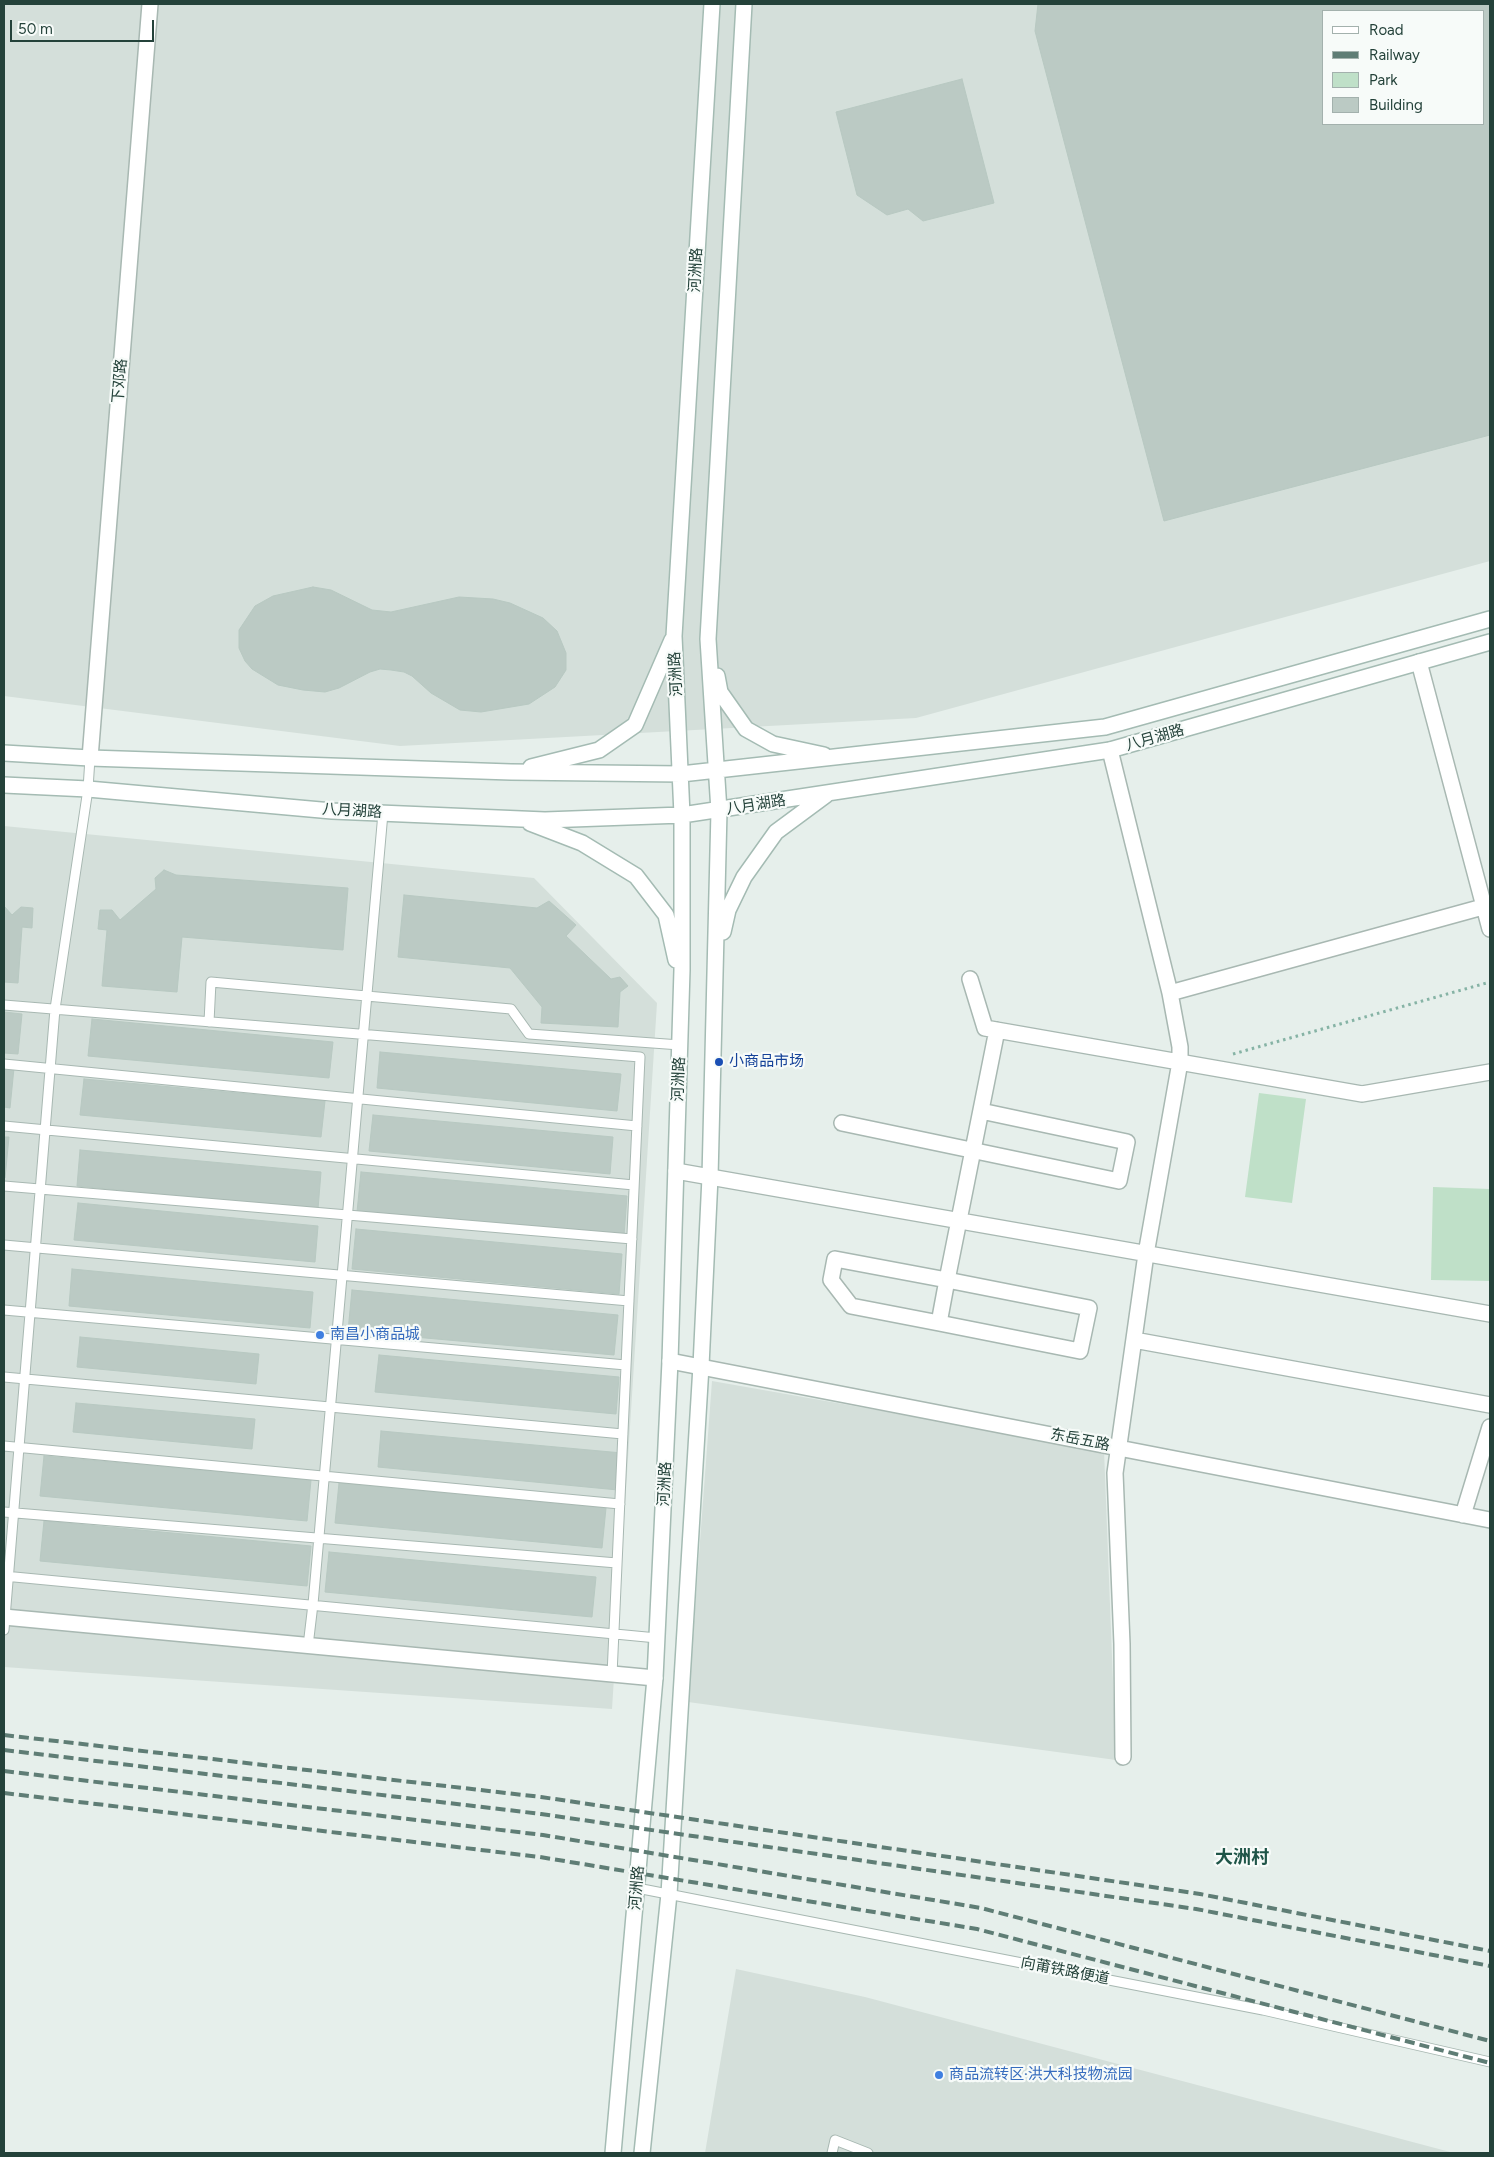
<!DOCTYPE html>
<meta charset="utf-8">
<style>
body{margin:0}
#map{position:relative;width:1494px;height:2157px;overflow:hidden;background:#e6efeb;font-family:Figtree,sans-serif}
canvas{display:block}
.frame{position:absolute;inset:0;border:5px solid #24423a;pointer-events:none}
.legend{position:absolute;left:1322px;top:10px;width:162px;height:115px;box-sizing:border-box;background:#f7fbf9;border:1px solid #a3b1ad;margin:0;padding:6px 9px;list-style:none;font-size:15px;color:#24423a}
.legend li{display:flex;align-items:center;gap:10px;height:25px}
.legend b{width:25px;border:1px solid #a3b1ad}
.scale{position:absolute;left:10px;top:20px;width:144px;height:22px;box-sizing:border-box;border:2px solid #24423a;border-top:0;padding-left:6px;font-size:15px;line-height:18px;white-space:nowrap;color:#24423a;-webkit-text-stroke:4px #f7fbf9;paint-order:stroke}
</style>
<div id="map">
<canvas width="1494" height="2157"></canvas>
<div class="frame"></div>
<ul class="legend">
<li><b style="height:6px;background:#fff"></b>Road</li>
<li><b style="height:6px;background:#5f7d75"></b>Railway</li>
<li><b style="height:14px;background:#bfe0c8"></b>Park</li>
<li><b style="height:14px;background:#bbcac4"></b>Building</li>
</ul>
<div class="scale">50 m</div>
</div>
<script>
const g = document.querySelector('canvas').getContext('2d');
g.lineJoin = 'round';
function fill(path, color) {
  g.fillStyle = color;
  g.fill(path, 'evenodd');
}
function poly(rows) {
  const path = new Path2D();
  for (const r of rows) {
    path.moveTo(r[0], r[1]);
    for (let i = 2; i < r.length; i += 2) path.lineTo(r[i], r[i + 1]);
  }
  return path;
}
function stroke(path, color, width, dash) {
  g.strokeStyle = color;
  g.lineWidth = width;
  g.lineCap = dash ? 'butt' : 'round';
  g.setLineDash(dash || []);
  g.stroke(path);
}
function label(font, color, halo, rows, align = 'center') {
  g.font = font + ' Figtree,"Noto Sans SC",sans-serif';
  g.lineWidth = 4.5;
  g.setLineDash([]);
  g.textBaseline = 'middle';
  g.strokeStyle = halo;
  g.fillStyle = color;
  for (const [text, x, y, turn = 0] of rows) {
    g.save();
    g.translate(x, y);
    g.rotate((+turn || 0) * Math.PI / 180);
    g.textAlign = isNaN(turn) ? turn : align;
    if (halo) g.strokeText(text, 0, 0);
    g.fillText(text, 0, 0);
    g.restore();
  }
}
fill(poly([
 [4,4,1490,4,1490,561,916,718,400,746,4,696],
 [1323,11,1483,11,1483,124,1323,124],
 [4,826,534,878,657,1003,612,1709,4,1667],
 [712,1381,1104,1450,1116,1760,688,1702],
 [736,1969,865,1997,1454,2153,705,2153]
]), '#d4dfda');
fill(poly([
 [1259,1093,1306,1099,1292,1203,1245,1197],
 [1433,1187,1490,1189,1490,1281,1431,1280]
]), '#bfe0c8');
const building = poly([
 [1038,4,1490,4,1490,435,1164,521,1035,31,1038,4],
 [1323,11,1483,11,1483,124,1323,124,1323,11],
 [962,79,994,203,923,221,908,209,887,215,857,195,836,112,962,79],
 [313,587,331,590,372,610,391,612,459,597,493,599,510,603,543,618,557,631,566,653,566,670,555,687,529,704,481,712,460,710,431,693,412,676,404,672,391,670,380,669,370,672,339,688,325,692,303,690,278,685,252,669,245,661,239,648,239,630,255,606,273,596,313,587],
 [164,870,176,875,348,888,343,950,182,937,177,992,102,986,107,930,98,929,100,910,112,910,120,920,156,889,155,878,164,870],
 [404,895,537,908,549,901,576,925,566,936,611,979,620,977,628,986,620,992,618,1027,541,1023,542,1007,510,968,398,957,404,895],
 [4,906,12,915,21,907,33,908,32,928,22,927,18,983,4,982,4,906],
 [4,1012,22,1014,18,1054,4,1053,4,1012],
 [92,1019,333,1042,329,1078,88,1056,92,1019],
 [380,1052,621,1074,617,1111,377,1088,380,1052],
 [4,1067,14,1068,10,1108,4,1107,4,1067],
 [84,1079,325,1101,321,1137,80,1115,84,1079],
 [373,1115,613,1137,610,1174,369,1151,373,1115],
 [4,1137,9,1137,5,1178,4,1178,4,1137],
 [80,1150,321,1172,318,1209,77,1186,80,1150],
 [361,1172,627,1196,624,1236,357,1212,361,1172],
 [78,1203,318,1226,315,1262,74,1240,78,1203],
 [356,1229,622,1254,619,1294,352,1269,356,1229],
 [72,1269,313,1292,310,1328,69,1306,72,1269],
 [352,1290,618,1315,614,1355,348,1331,352,1290],
 [80,1337,259,1354,256,1384,77,1367,80,1337],
 [379,1355,619,1377,616,1414,375,1392,379,1355],
 [76,1403,255,1419,252,1449,73,1432,76,1403],
 [381,1431,622,1453,618,1490,378,1467,381,1431],
 [44,1456,311,1480,307,1521,40,1496,44,1456],
 [339,1483,606,1508,602,1548,335,1523,339,1483],
 [44,1521,311,1546,307,1586,40,1561,44,1521],
 [329,1552,596,1577,592,1617,325,1592,329,1552]
]);
fill(building, '#bbcac4');
stroke(building, '#b8c9c2', 1);
const lane = poly([
 [4,1005,640,1057,612,1675],
 [209,1022,211,982,511,1009,529,1034,680,1045],
 [4,1064,637,1126],
 [4,1126,634,1185],
 [4,1186,632,1239],
 [4,1245,629,1301],
 [4,1310,626,1365],
 [4,1377,623,1434],
 [4,1446,620,1504],
 [4,1512,617,1563],
 [4,1576,657,1638],
 [4,1630,55,1009,88,789,90,758],
 [308,1646,313,1604,383,813],
 [637,1888,1263,2010,1490,2062],
 [832,2153,835,2140,868,2153]
]);
const street = poly([
 [1419,662,1490,929],
 [1110,750,1170,993,1180,1047,1180,1062,1146,1254,1115,1473,1122,1644,1123,1757],
 [90,758,150,4],
 [970,979,985,1028,1362,1094,1490,1072],
 [1170,993,1490,905],
 [842,1123,1119,1181,1127,1142,981,1111],
 [676,1171,1490,1314],
 [939,1323,947,1280,1089,1308,1080,1351,939,1323,851,1306,831,1280,835,1259,947,1280,997,1030],
 [1134,1340,1490,1405],
 [670,1361,1490,1520],
 [1463,1515,1490,1427],
 [4,1617,655,1678]
]);
const secondary = poly([
 [717,676,720,692,746,729,773,744,824,755],
 [4,753,90,758,511,772,681,774,1105,727,1490,619],
 [531,767,599,750,635,725,672,640],
 [4,785,88,789,332,811,545,820,682,815,1110,750,1490,642],
 [530,823,582,843,636,876,666,915,676,960],
 [723,932,728,910,744,877,776,832,826,795],
 [613,2153,655,1678,670,1361,682,970,682,815,674,636,712,4],
 [642,2153,669,1894,701,1366,710,1177,719,811,708,639,744,4]
]);
stroke(lane, '#a8b8b2', 11);
stroke(street, '#a8b8b2', 18);
stroke(secondary, '#a4bbb3', 18);
stroke(poly([
 [1233,1054,1490,982]
]), '#86b3a5', 3, [2.5, 4]);
stroke(lane, '#fff', 9);
stroke(street, '#fff', 15);
stroke(secondary, '#fff', 15);
stroke(poly([
 [4,1735,541,1797,1200,1894,1490,1951],
 [4,1750,541,1814,1196,1909,1490,1966],
 [4,1771,543,1835,981,1908,1490,2041],
 [4,1793,540,1857,977,1929,1490,2063]
]), '#5f7d75', 4, [10, 5]);
for (const [x, y, r, color] of [
 [719,1062,5,"#1a4fb4"],
 [320,1335,5,"#3f7fe0"],
 [939,2075,5,"#3f7fe0"]
]) {
  const dot = new Path2D();
  dot.arc(x, y, r, 0, 2 * Math.PI);
  g.fillStyle = color;
  g.fill(dot);
  stroke(dot, '#f7fbf9', 2);
}
label('15px', '#24423a', '#f7fbf9', [
 ["河洲路",696,270,-87],
 ["下邓路",120,381,-85],
 ["河洲路",676,674,-93],
 ["八月湖路",1155,738,-16],
 ["八月湖路",756,805,-9],
 ["八月湖路",352,811,3],
 ["河洲路",679,1079,-88],
 ["东岳五路",1080,1440,11],
 ["河洲路",665,1484,-87],
 ["河洲路",637,1888,-85],
 ["向莆铁路便道",1065,1971,11]
]);
label('15px', '#164399', '#f7fbf9', [
 ["小商品市场",729,1062]
], 'left');
label('15px', '#366cbe', '#f7fbf9', [
 ["南昌小商品城",330,1335],
 ["商品流转区·洪大科技物流园",949,2075]
], 'left');
label('bold 18px', '#1f5548', '#f7fbf9', [
 ["大洲村",1242,1858]
]);
</script>
